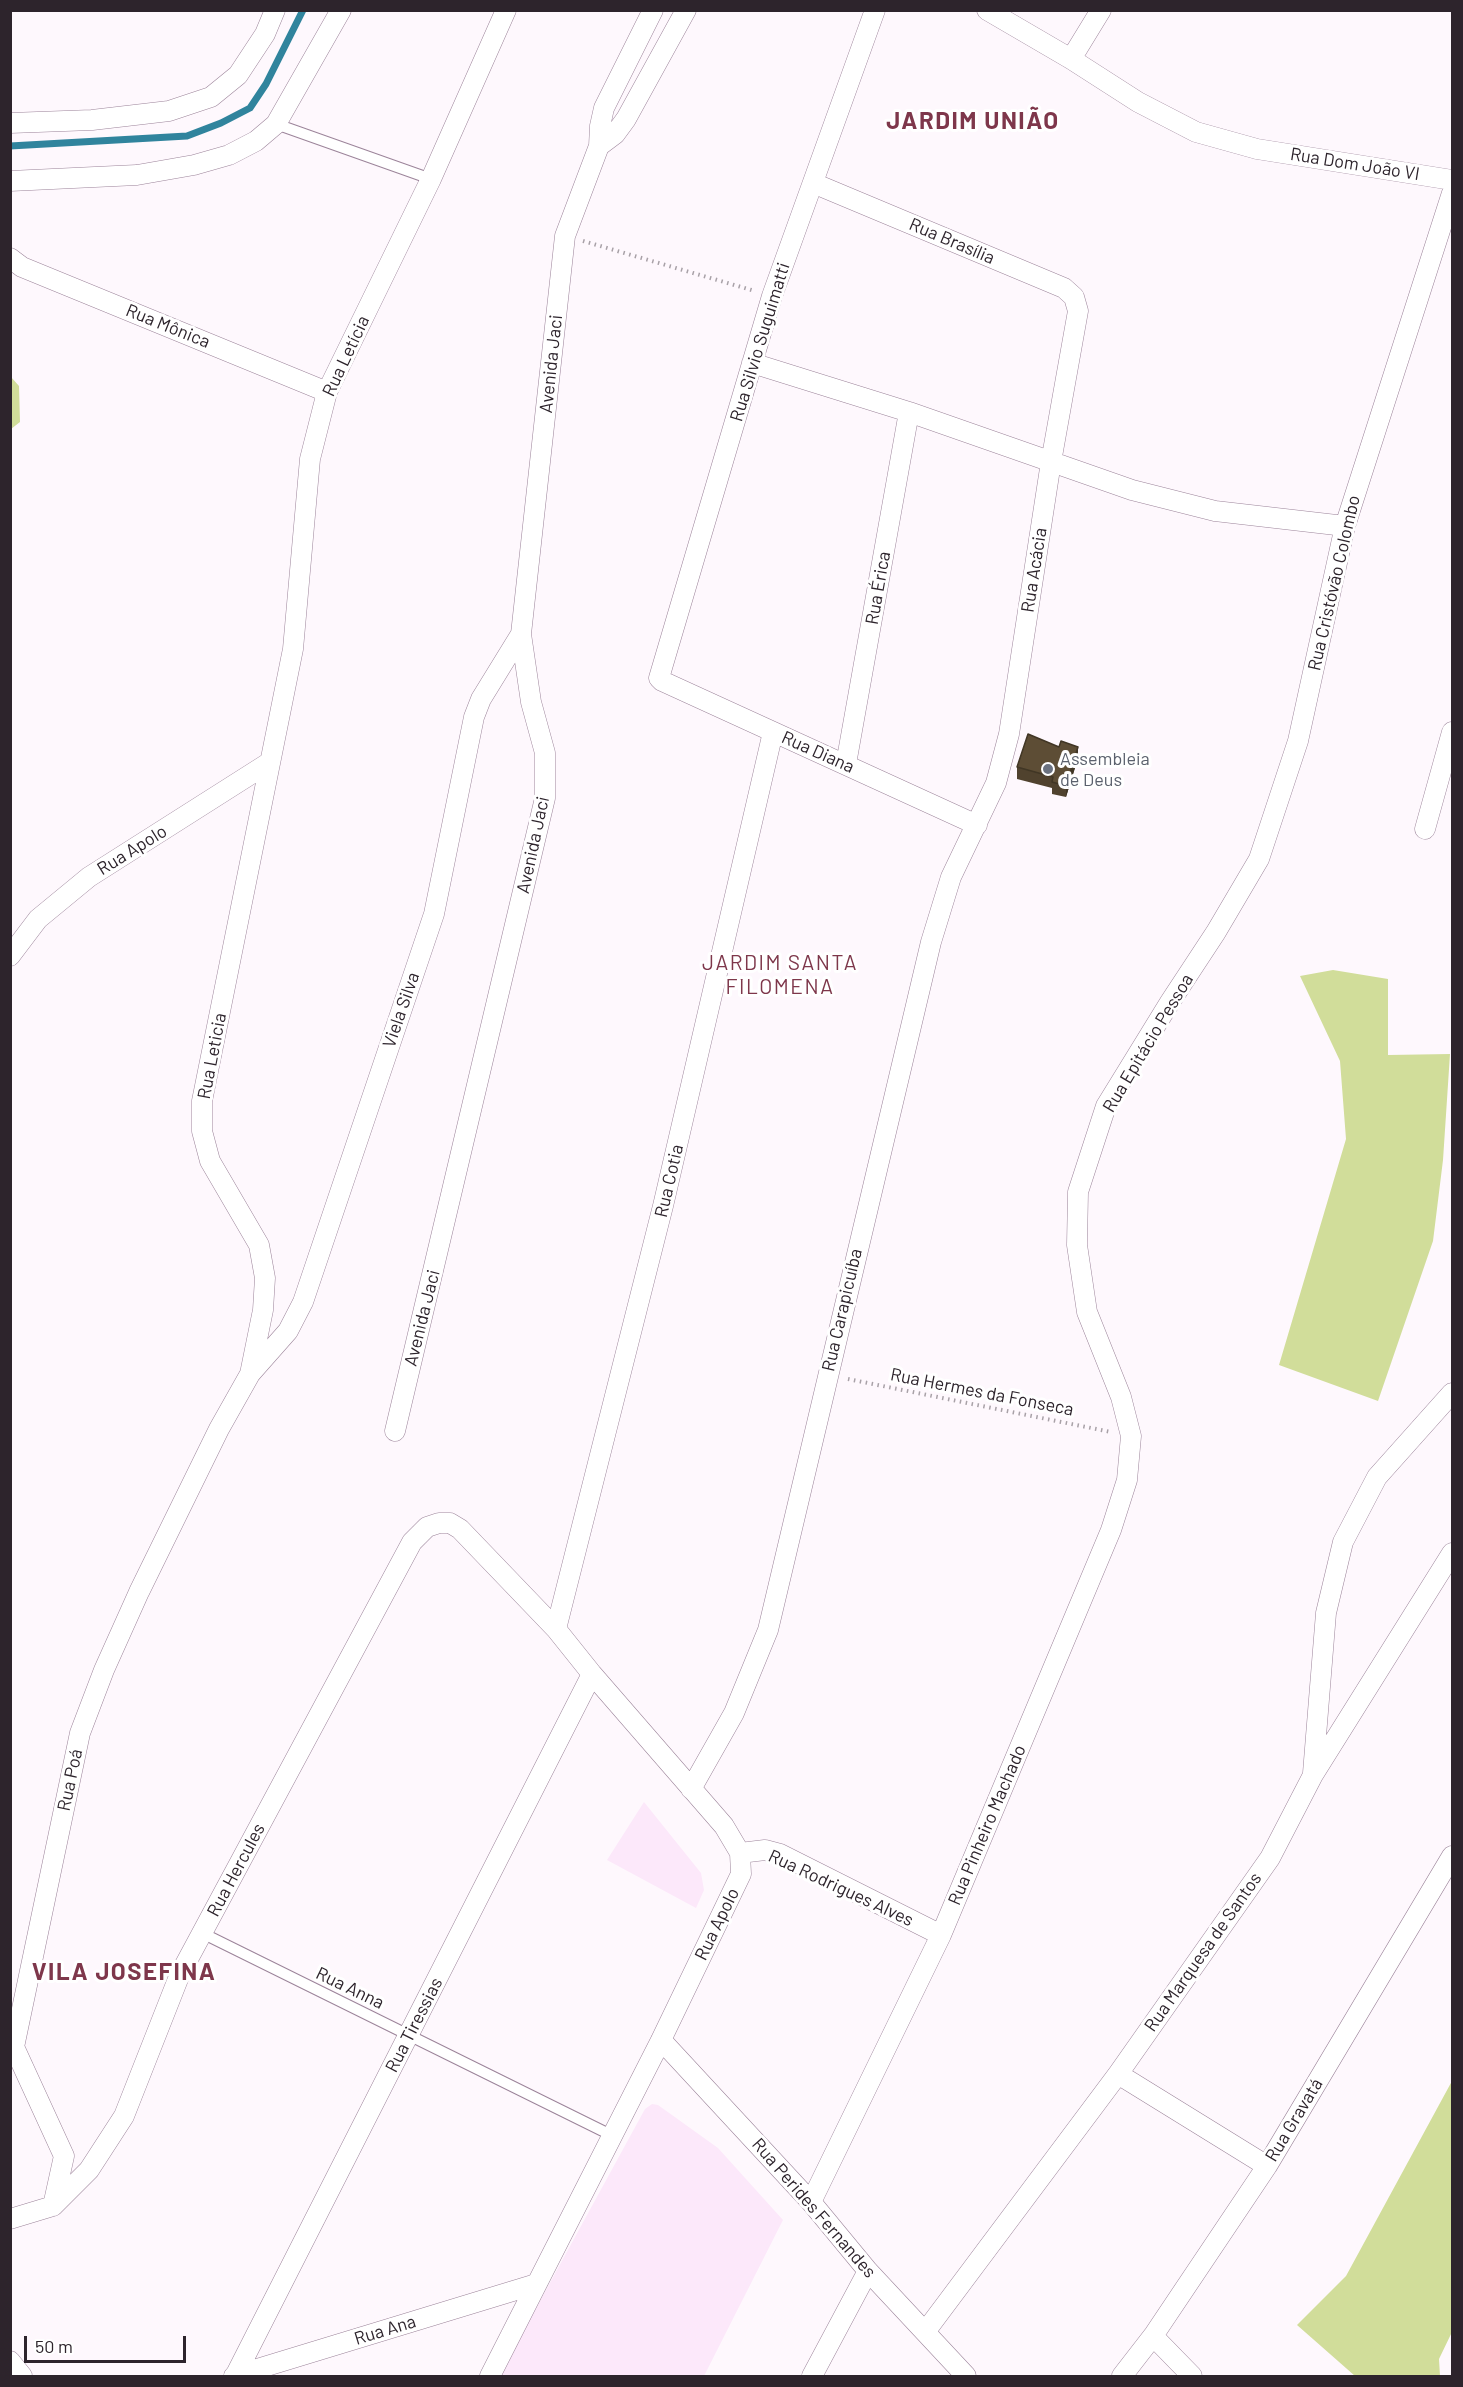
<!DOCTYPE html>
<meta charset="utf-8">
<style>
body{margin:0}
#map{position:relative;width:1463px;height:2387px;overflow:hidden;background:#fef8fd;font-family:Barlow,sans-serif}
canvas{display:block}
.frame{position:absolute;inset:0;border:12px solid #2d242c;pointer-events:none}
.scale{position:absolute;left:24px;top:2336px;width:162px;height:27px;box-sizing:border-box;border:3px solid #2d242c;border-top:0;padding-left:8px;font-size:18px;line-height:21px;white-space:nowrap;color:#2d242c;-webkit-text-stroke:4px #fff;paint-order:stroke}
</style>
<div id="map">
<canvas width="1463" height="2387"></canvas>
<div class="frame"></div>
<div class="scale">50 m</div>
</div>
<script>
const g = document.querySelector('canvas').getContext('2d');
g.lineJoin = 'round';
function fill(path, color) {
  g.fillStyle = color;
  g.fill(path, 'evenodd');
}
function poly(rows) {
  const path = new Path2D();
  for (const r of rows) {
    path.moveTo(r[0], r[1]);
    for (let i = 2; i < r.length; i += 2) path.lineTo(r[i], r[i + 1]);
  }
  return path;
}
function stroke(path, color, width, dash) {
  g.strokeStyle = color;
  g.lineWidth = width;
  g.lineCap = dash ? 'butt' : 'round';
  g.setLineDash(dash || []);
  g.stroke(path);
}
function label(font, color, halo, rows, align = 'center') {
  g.font = font + ' Barlow,sans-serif';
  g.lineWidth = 6;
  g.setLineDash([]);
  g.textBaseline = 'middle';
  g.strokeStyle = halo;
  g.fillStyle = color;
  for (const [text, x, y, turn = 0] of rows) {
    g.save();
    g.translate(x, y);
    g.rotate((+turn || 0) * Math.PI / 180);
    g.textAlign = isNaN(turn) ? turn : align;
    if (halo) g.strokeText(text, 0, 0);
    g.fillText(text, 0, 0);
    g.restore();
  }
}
fill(poly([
 [644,1802,701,1873,704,1890,696,1908,607,1860],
 [652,2104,658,2105,718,2148,783,2220,704,2376,499,2376,645,2109]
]), '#fce8fa');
fill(poly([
 [11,377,19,386,20,422,11,429],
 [1333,970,1388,979,1388,1055,1450,1054,1443,1160,1433,1241,1378,1401,1279,1365,1346,1139,1340,1061,1300,976],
 [1452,2081,1452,2332,1439,2359,1440,2376,1355,2376,1297,2325,1346,2276]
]), '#d1dd9a');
stroke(poly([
 [10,146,187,136,221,123,250,108,266,84,303,10]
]), '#30849d', 7);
const service = poly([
 [276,124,431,179],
 [202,1933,613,2136]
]);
const minor = poly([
 [875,10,772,296,659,678,662,681,977,825],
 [987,10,1071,59,1138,102,1196,132,1257,149,1452,180],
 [1071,59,1101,10],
 [10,123,92,120,169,111,211,97,238,75,265,34,275,10],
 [599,146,615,134,626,119,686,10],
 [10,181,137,175,194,165,229,155,256,141,276,124,341,10],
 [10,258,22,267,327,392],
 [752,363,909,412,1132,490,1215,511,1345,526],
 [846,764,909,412],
 [1425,829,1452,732],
 [10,956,38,919,89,877,270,762],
 [250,1374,263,1310,265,1278,259,1245,210,1161,202,1131,202,1101,293,649,310,459,327,392,431,179,506,10],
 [395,1431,545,798,545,753,531,702,521,634,565,236,599,146,600,126,604,108,653,10],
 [556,1629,663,1206,773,732],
 [1313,1773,1326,1613,1343,1542,1377,1477,1452,1393],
 [691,1789,734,1713,768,1630,931,942,951,877,996,783,1009,734,1051,462,1078,311,1074,297,1064,288,813,183],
 [740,1853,765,1850,780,1854,941,1935],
 [661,2040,811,2202,868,2271,966,2376],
 [1118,2074,1267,2166],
 [811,2202,941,1935,1111,1530,1127,1480,1131,1436,1121,1397,1087,1312,1077,1245,1078,1192,1106,1106,1170,1002,1216,932,1259,859,1298,741,1345,526,1452,193],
 [53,2206,64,2156,14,2047,80,1733,104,1670,139,1592,219,1429,250,1374,288,1331,303,1302,434,914,474,717,481,699,521,634],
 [10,2219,53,2206,89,2170,124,2116,180,1974,412,1542,427,1527,439,1523,450,1523,460,1529,556,1629,592,1674,724,1826,740,1853,741,1874,661,2040,490,2376],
 [925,2332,1118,2074,1270,1858,1313,1775,1452,1553],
 [1153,2336,1192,2376],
 [10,2361,22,2376],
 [234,2376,536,2284],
 [235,2376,592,1674],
 [812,2376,868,2271],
 [1122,2376,1153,2336,1267,2166,1452,1856]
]);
stroke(service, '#9c849a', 12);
stroke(minor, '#9c849a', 21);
stroke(poly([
 [583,241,755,291],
 [848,1379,1111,1432]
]), '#a8a1a7', 4, [1.5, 4.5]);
stroke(service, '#fff', 10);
stroke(minor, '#fff', 20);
fill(poly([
 [1078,758,1066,797,1052,794,1052,788,1017,779,1017,767]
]), '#50422e');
fill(poly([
 [1078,747,1078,758,1066,797,1066,786]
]), '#413625');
const building = poly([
 [1028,734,1059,747,1061,741,1078,747,1066,786,1052,782,1053,777,1017,767,1028,734]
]);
fill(building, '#5d4d35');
stroke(building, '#413625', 1.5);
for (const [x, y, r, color] of [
 [1048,769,6,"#6b7280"]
]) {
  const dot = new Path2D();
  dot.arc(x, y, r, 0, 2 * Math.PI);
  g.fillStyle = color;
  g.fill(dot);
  stroke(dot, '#fff', 2);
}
label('18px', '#2d242c', '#fff', [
 ["Rua Dom João VI",1355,164,9],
 ["Rua Brasília",952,241,23],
 ["Rua Mônica",168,326,22],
 ["Rua Silvio Suguimatti",760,342,-73],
 ["Rua Letícia",346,356,-65],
 ["Avenida Jaci",551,364,-84],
 ["Rua Acácia",1034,570,-81],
 ["Rua Cristóvão Colombo",1334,583,-77],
 ["Rua Érica",878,588,-80],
 ["Rua Diana",818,752,24],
 ["Avenida Jaci",533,845,-78],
 ["Rua Apolo",132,850,-32],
 ["Viela Silva",401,1010,-71],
 ["Rua Epitácio Pessoa",1148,1043,-59],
 ["Rua Leticia",212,1056,-79],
 ["Rua Cotia",669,1181,-77],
 ["Rua Carapicuíba",842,1310,-77],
 ["Avenida Jaci",422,1318,-76],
 ["Rua Hermes da Fonseca",982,1392,11],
 ["Rua Poá",70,1780,-78],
 ["Rua Pinheiro Machado",987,1825,-67],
 ["Rua Hercules",236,1870,-62],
 ["Rua Rodrigues Alves",841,1888,25],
 ["Rua Apolo",717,1924,-64],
 ["Rua Marquesa de Santos",1203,1952,-55],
 ["Rua Anna",350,1988,26],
 ["Rua Tiressias",414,2025,-63],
 ["Rua Gravatá",1294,2120,-59],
 ["Rua Perides Fernandes",814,2208,49],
 ["Rua Ana",385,2330,-17]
]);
label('18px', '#5b616d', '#fff', [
 ["Assembleia",1060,759],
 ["de Deus",1060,780]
], 'left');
g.letterSpacing = '1.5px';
label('21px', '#7e374b', '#fff', [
 ["JARDIM SANTA",780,963],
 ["FILOMENA",780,987]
]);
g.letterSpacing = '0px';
g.letterSpacing = '1.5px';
label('bold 24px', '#7e374b', '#fff', [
 ["JARDIM UNIÃO",973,121],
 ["VILA JOSEFINA",124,1972]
]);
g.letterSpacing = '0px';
</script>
